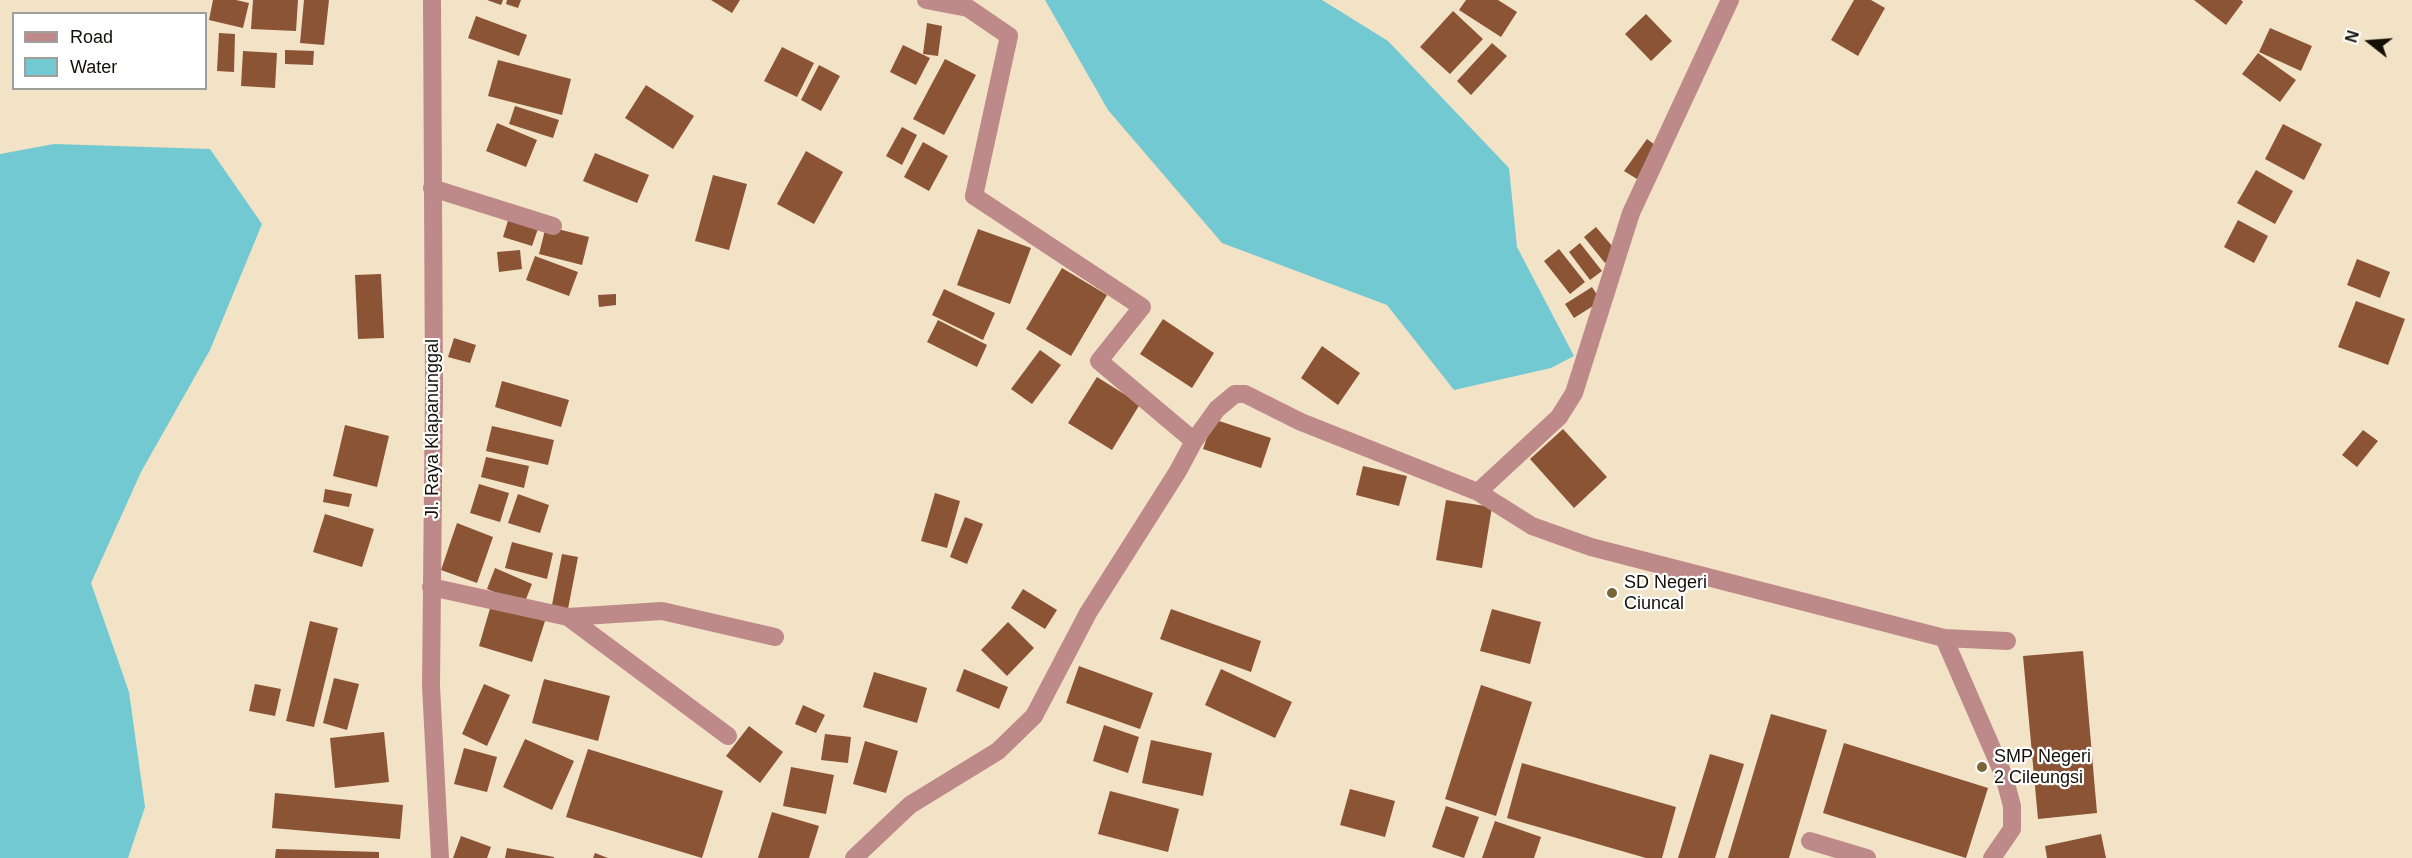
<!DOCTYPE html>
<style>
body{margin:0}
#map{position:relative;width:2412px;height:858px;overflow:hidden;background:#f2e2c6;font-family:Arial,sans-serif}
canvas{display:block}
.legend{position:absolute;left:12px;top:12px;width:195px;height:78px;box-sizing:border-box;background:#fff;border:2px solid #a19f9b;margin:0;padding:8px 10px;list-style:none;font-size:18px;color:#140f06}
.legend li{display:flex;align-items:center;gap:12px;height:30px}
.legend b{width:30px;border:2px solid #a19f9b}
.north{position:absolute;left:2340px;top:12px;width:60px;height:60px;-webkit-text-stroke:4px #fff;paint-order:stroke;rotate:287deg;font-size:16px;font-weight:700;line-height:24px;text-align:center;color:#140f06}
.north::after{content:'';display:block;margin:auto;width:21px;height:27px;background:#140f06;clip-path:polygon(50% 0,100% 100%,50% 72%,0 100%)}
</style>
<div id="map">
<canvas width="2412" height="858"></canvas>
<ul class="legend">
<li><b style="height:8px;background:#be8989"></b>Road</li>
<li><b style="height:16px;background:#72c9d2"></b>Water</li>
</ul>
<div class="north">N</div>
</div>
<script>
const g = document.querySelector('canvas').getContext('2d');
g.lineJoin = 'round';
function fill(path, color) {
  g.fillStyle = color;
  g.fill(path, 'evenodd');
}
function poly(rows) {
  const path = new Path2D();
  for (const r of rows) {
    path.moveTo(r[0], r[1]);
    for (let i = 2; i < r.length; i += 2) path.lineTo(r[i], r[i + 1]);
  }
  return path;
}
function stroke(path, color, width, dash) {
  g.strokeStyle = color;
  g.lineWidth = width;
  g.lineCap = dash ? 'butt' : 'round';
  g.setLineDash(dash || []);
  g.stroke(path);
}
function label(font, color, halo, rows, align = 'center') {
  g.font = font + ' Arial,sans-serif';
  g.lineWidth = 4.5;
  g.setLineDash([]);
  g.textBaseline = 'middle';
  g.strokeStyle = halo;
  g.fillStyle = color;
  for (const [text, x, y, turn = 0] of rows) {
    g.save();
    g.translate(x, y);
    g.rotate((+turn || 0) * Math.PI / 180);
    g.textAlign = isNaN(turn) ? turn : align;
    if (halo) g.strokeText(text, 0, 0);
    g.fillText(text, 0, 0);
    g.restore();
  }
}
fill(poly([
 [1045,0,1322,0,1388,41,1509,168,1517,247,1574,356,1551,368,1454,390,1387,305,1222,243,1108,110],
 [54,144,210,149,262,224,210,350,141,472,91,583,129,692,145,807,128,858,0,858,0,154]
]), '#72c9d2');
fill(poly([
 [213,0,236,0,249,3,243,28,209,20],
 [253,0,298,0,296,31,251,29],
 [304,0,329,0,324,45,300,43],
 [487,0,503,0,501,5],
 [507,0,521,0,518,8,506,4],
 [711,0,740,0,732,13],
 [1466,0,1498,0,1517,12,1501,37,1459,10],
 [1854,0,1871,0,1885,8,1858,56,1831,40],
 [2194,0,2241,0,2243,2,2226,25],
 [1453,11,1483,39,1450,74,1420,47],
 [1646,14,1672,41,1651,61,1625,34],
 [476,16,527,35,519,56,468,38],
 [927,23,942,26,938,56,923,54],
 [2270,28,2312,46,2301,71,2259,52],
 [219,33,235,34,234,72,217,71],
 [1492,43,1507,56,1471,95,1457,81],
 [903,45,930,58,916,85,890,72],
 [782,47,814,63,797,97,764,81],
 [285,50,314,51,313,65,285,64],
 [243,51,277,53,275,88,241,86],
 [2258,53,2296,80,2280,102,2242,74],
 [945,59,976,75,944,135,913,119],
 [498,60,571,79,562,115,488,96],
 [819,65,840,76,821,111,801,100],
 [646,85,694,116,673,149,625,118],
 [515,106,559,120,553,138,509,124],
 [497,123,537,140,526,167,486,151],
 [2283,124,2322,144,2304,180,2265,159],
 [902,127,917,135,902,165,886,156],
 [1647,139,1659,148,1637,179,1624,171],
 [923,142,948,156,929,191,904,177],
 [806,151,843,172,814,224,777,204],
 [595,153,649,175,637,203,583,181],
 [2256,170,2293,191,2275,224,2237,203],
 [713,175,747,184,729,250,695,241],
 [510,214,540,223,532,246,503,237],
 [2238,220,2268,236,2254,263,2224,247],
 [546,226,589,237,582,265,539,254],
 [1596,227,1617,252,1605,263,1584,237],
 [978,229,1031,248,1010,304,957,285],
 [1580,243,1602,271,1590,280,1569,252],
 [1559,249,1585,282,1570,294,1544,261],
 [520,250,522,269,499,272,497,252],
 [535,256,578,272,569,296,526,280],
 [2357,259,2390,272,2380,298,2347,285],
 [1062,268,1107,295,1071,356,1026,329],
 [381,274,384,338,358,339,355,275],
 [1592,287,1601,301,1574,318,1565,304],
 [944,289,995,313,983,340,932,315],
 [616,294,616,305,599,307,598,295],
 [2356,301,2405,319,2388,365,2338,347],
 [1163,319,1214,353,1192,388,1140,354],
 [938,320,987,345,977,367,927,342],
 [454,338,476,345,470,363,448,357],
 [1322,346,1360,373,1338,405,1301,378],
 [1040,350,1061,365,1032,404,1011,389],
 [1097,377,1140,404,1112,450,1068,423],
 [502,381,569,400,561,427,495,407],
 [1213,419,1271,438,1261,468,1203,449],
 [345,425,389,436,377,487,333,476],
 [492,426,554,440,548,465,486,451],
 [1563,429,1607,477,1574,508,1530,459],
 [2363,430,2378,441,2357,467,2342,455],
 [486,457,529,466,524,488,481,477],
 [1363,466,1407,476,1399,506,1356,495],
 [479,484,509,493,500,522,470,513],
 [325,489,352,494,349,507,323,502],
 [935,493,960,501,947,548,921,541],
 [518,494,549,505,540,533,508,523],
 [1446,500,1492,507,1482,568,1436,560],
 [325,514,374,529,362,567,313,552],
 [965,517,983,524,967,564,950,557],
 [457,523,493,537,477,583,441,570],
 [512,542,553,553,547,579,505,568],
 [562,554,578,557,568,609,552,605],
 [495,568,532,584,524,604,487,589],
 [1023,589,1057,610,1045,629,1011,608],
 [491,605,545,621,532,662,479,646],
 [1171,609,1261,641,1251,672,1160,639],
 [1492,609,1541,622,1530,664,1480,651],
 [310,621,338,628,314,727,286,721],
 [1008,622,1034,648,1007,676,981,650],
 [2083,651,2097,813,2038,819,2023,656],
 [1079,666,1153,693,1140,729,1066,703],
 [964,669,1008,687,999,709,956,691],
 [1221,669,1292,702,1275,738,1205,705],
 [874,672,927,688,917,723,863,707],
 [334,678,359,684,347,730,323,723],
 [544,679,610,696,598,741,532,723],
 [255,684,281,689,275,716,249,711],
 [484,684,510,695,487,746,462,734],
 [1481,685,1532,702,1496,816,1445,799],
 [803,705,825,715,816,733,795,724],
 [1771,714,1827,730,1789,858,1728,858],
 [1104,725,1139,737,1128,773,1093,761],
 [749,726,783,752,760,783,726,756],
 [384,732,389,782,335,788,330,738],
 [825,734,851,737,848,763,821,760],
 [525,739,574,761,552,810,503,787],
 [1151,740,1212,753,1203,796,1142,783],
 [865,741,898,751,886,793,853,784],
 [1844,743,1988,788,1966,858,1823,813],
 [464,748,497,757,487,792,454,784],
 [588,749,723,791,702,858,566,817],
 [1710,754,1744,764,1715,858,1678,858],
 [1522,763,1676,807,1662,858,1646,858,1507,818],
 [791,767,834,775,826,814,783,806],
 [1350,789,1395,801,1385,837,1340,825],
 [1110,791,1179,809,1168,852,1098,834],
 [275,793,403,805,400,839,272,828],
 [1446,806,1479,817,1464,858,1432,847],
 [772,812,819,826,809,858,758,858],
 [1495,821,1541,837,1534,858,1482,858],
 [2101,834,2106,858,2047,858,2045,846],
 [461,836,491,847,487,858,453,858],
 [507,848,554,857,554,858,505,858],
 [276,849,379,852,379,858,275,858],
 [595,853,608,858,593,858]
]), '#8a5435');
stroke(poly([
 [432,0,434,387,431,686,440,858],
 [926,0,968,8,1009,36,974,196,1142,307,1099,361,1194,441],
 [432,188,553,226],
 [1478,492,1559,417,1574,393,1631,213,1730,0],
 [431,587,568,617,662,611,775,637],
 [568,617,728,736],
 [1944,638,2004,776,2012,806,2012,829,1992,858],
 [1810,841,1867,858],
 [854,858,910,805,998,751,1034,716,1088,613,1178,471,1194,441,1217,409,1235,394,1245,394,1301,422,1478,492,1532,526,1591,547,1944,638,2007,641]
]), '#be8989', 18);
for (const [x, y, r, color] of [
 [1612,593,6,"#7a6635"],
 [1982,767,6,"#7a6635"]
]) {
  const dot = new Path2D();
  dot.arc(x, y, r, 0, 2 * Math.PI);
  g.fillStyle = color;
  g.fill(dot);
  stroke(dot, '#fff', 2);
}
label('18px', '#140f06', '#fff', [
 ["Jl. Raya Klapanunggal",433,429,-90]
]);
label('18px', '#140f06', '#fff', [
 ["SD Negeri",1624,583],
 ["Ciuncal",1624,604],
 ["SMP Negeri",1994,757],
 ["2 Cileungsi",1994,778]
], 'left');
</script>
